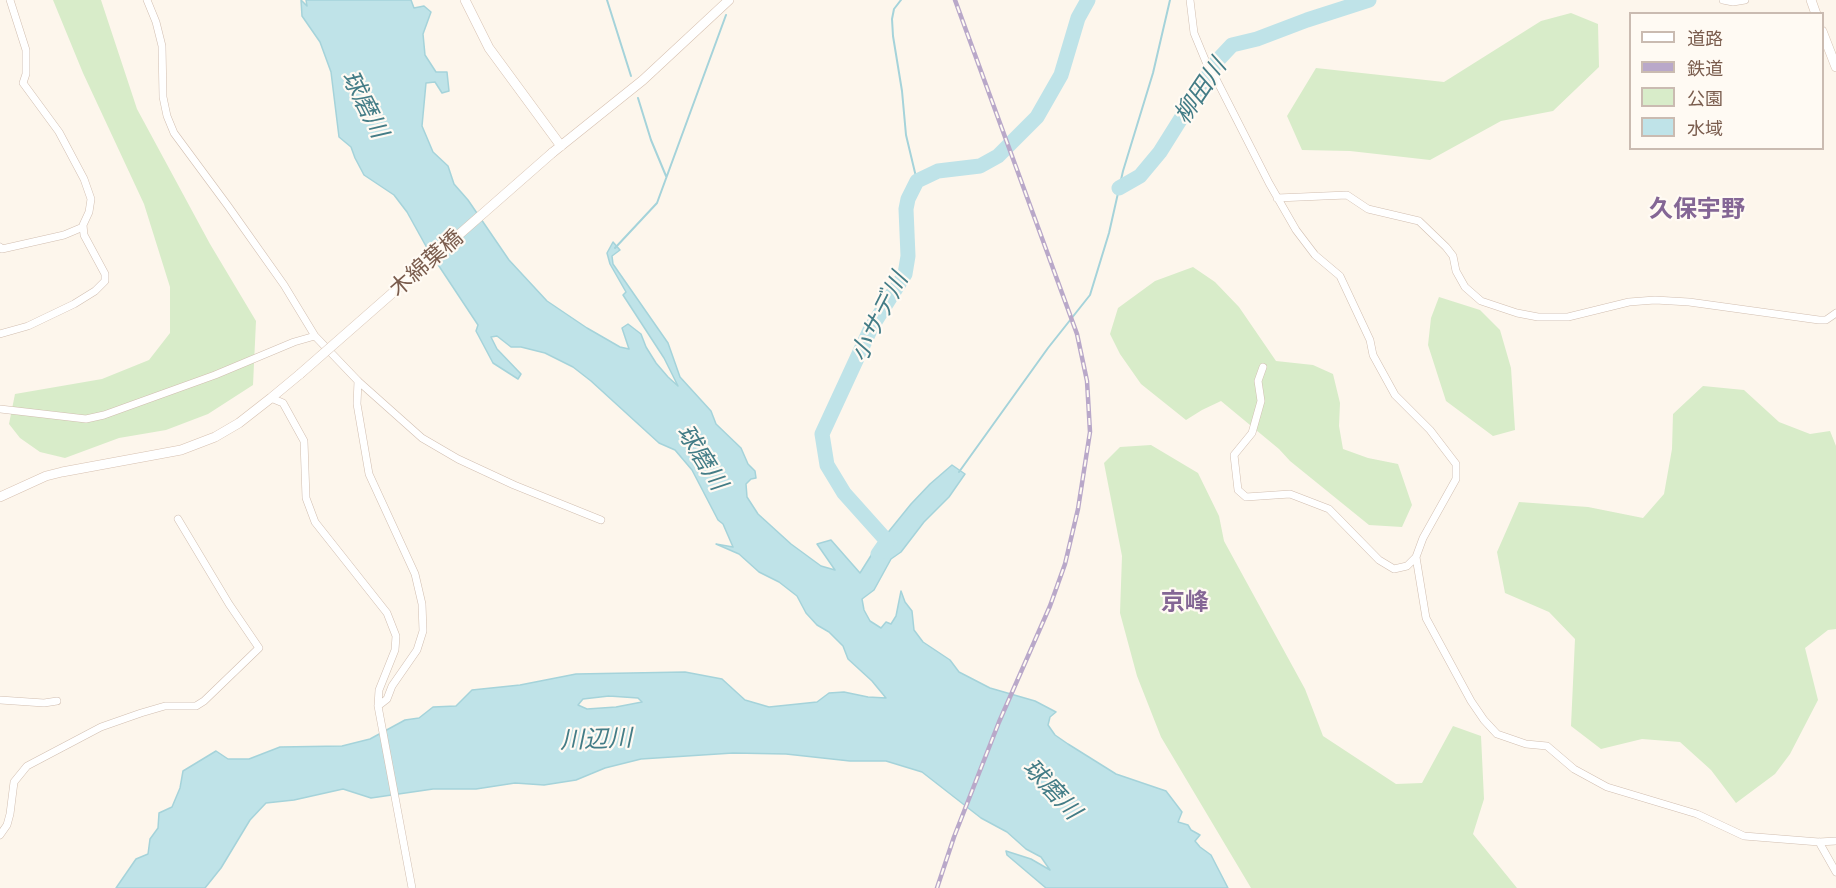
<!DOCTYPE html>
<meta charset="utf-8">
<style>
body{margin:0}
#map{position:relative;width:1836px;height:888px;overflow:hidden;background:#fdf6ec;font-family:"Exo 2","Noto Sans JP",sans-serif}
canvas{display:block}
.legend{position:absolute;left:1629px;top:12px;width:195px;height:138px;box-sizing:border-box;background:#fffaf3;border:2px solid #cabbb1;margin:0;padding:8px 10px;list-style:none;font-size:18px;color:#7a5c4d}
.legend li{display:flex;align-items:center;gap:12px;height:30px}
.legend b{width:30px;border:2px solid #cabbb1}
</style>
<div id="map">
<canvas width="1836" height="888"></canvas>
<ul class="legend">
<li><b style="height:8px;background:#fff"></b>道路</li>
<li><b style="height:8px;background:#b9a8c9"></b>鉄道</li>
<li><b style="height:16px;background:#d8ecc9"></b>公園</li>
<li><b style="height:16px;background:#bfe3e8"></b>水域</li>
</ul>
</div>
<script>
const g = document.querySelector('canvas').getContext('2d');
g.lineJoin = 'round';
function fill(path, color) {
  g.fillStyle = color;
  g.fill(path, 'evenodd');
}
function poly(rows) {
  const path = new Path2D();
  for (const r of rows) {
    path.moveTo(r[0], r[1]);
    for (let i = 2; i < r.length; i += 2) path.lineTo(r[i], r[i + 1]);
  }
  return path;
}
function stroke(path, color, width, dash) {
  g.strokeStyle = color;
  g.lineWidth = width;
  g.lineCap = dash ? 'butt' : 'round';
  g.setLineDash(dash || []);
  g.stroke(path);
}
function label(font, color, halo, rows, align = 'center') {
  g.font = font + ' "Exo 2","Noto Sans JP",sans-serif';
  g.lineWidth = 4.5;
  g.setLineDash([]);
  g.textBaseline = 'middle';
  g.strokeStyle = halo;
  g.fillStyle = color;
  for (const [text, x, y, turn = 0] of rows) {
    g.save();
    g.translate(x, y);
    g.rotate((+turn || 0) * Math.PI / 180);
    g.textAlign = isNaN(turn) ? turn : align;
    if (halo) g.strokeText(text, 0, 0);
    g.fillText(text, 0, 0);
    g.restore();
  }
}
fill(poly([
 [53,0,101,0,137,109,210,244,256,321,253,385,208,414,166,430,119,438,65,458,40,452,20,438,9,424,15,394,102,379,149,360,170,333,170,287,144,204,83,73],
 [1571,13,1598,24,1599,67,1553,111,1501,121,1430,160,1350,151,1302,150,1287,116,1316,68,1444,82,1541,21],
 [1193,267,1215,282,1239,307,1276,361,1313,365,1333,374,1340,403,1339,426,1343,449,1368,458,1398,464,1412,505,1402,527,1369,525,1290,461,1279,449,1221,401,1202,410,1186,420,1141,384,1120,354,1110,334,1118,308,1155,281],
 [1439,297,1480,310,1500,330,1511,368,1515,430,1493,436,1446,401,1428,345,1431,318],
 [1703,386,1744,390,1779,422,1810,434,1830,431,1836,446,1836,629,1828,630,1805,648,1818,700,1790,754,1775,774,1736,803,1711,770,1680,742,1642,739,1601,749,1571,726,1575,639,1549,612,1505,593,1497,552,1519,502,1588,507,1643,518,1664,494,1672,449,1673,414],
 [1151,445,1198,473,1219,516,1224,541,1305,689,1323,736,1396,784,1422,783,1453,726,1481,736,1484,799,1473,834,1517,888,1251,888,1161,737,1137,676,1120,613,1122,556,1104,463,1120,447]
]), '#d8ecc9');
const water = poly([
 [301,0,307,6,306,0,411,0,414,8,424,6,431,12,423,34,425,55,436,72,447,72,449,91,442,93,435,82,426,83,422,126,433,152,448,166,454,184,468,200,509,260,547,301,587,328,620,347,629,349,622,328,628,324,641,334,646,347,656,363,668,377,678,386,664,358,623,295,626,292,610,264,607,253,613,242,620,250,612,256,613,264,668,343,680,377,711,411,716,424,741,448,748,464,755,471,756,478,751,479,746,484,747,497,758,514,791,544,821,566,835,570,817,544,831,540,860,573,877,546,911,504,930,484,952,465,965,474,949,497,924,522,901,552,891,559,874,590,862,599,864,610,870,621,881,628,886,622,891,624,896,616,901,591,905,602,912,611,914,630,923,642,950,660,959,672,990,688,1035,701,1056,712,1050,717,1048,725,1055,735,1068,744,1116,774,1166,791,1182,812,1178,822,1188,825,1191,830,1200,835,1195,841,1200,847,1211,855,1228,888,1046,888,1007,855,1006,851,1031,859,1050,870,1041,857,1026,849,1007,832,981,818,922,772,886,761,850,761,786,754,733,753,641,759,605,768,576,780,544,785,515,783,476,789,433,789,371,798,343,789,294,800,266,803,250,820,221,868,205,888,116,888,136,859,148,854,150,839,158,828,159,813,172,807,180,788,183,771,216,751,228,759,249,759,280,747,342,746,370,739,405,720,419,718,433,707,456,706,472,690,520,685,576,674,685,672,722,679,745,700,769,707,817,702,829,693,844,692,868,697,886,698,872,681,848,659,843,646,829,632,817,625,806,613,797,596,779,582,759,572,739,554,716,544,733,547,723,524,718,520,692,470,675,450,659,443,591,381,573,367,545,353,521,347,511,347,497,336,491,337,497,349,521,374,518,379,493,363,476,331,478,325,427,248,407,212,394,195,364,175,355,158,351,147,339,137,331,72,320,42,302,16,301,0],
 [609,696,638,698,642,702,616,707,587,709,578,705,583,699,609,696]
]);
fill(water, '#bfe3e8');
stroke(water, '#a5d3da', 1.5);
stroke(poly([
 [607,0,631,76],
 [901,0,894,9,892,19,893,36,902,91,906,135,917,181],
 [638,98,651,140,666,176],
 [615,248,657,203,726,15],
 [959,472,1048,348,1090,295,1109,233,1123,171,1153,73,1170,0]
]), '#a5d3da', 2);
stroke(poly([
 [1119,188,1140,176,1160,152,1217,61,1232,45,1257,39,1307,20,1369,0],
 [878,554,887,541,844,493,827,465,822,434,871,328,905,274,908,256,906,209,908,199,917,181,938,171,980,166,998,156,1037,117,1061,75,1078,18,1088,0]
]), '#bfe3e8', 15);
const street = poly([
 [147,0,156,22,162,46,163,97,167,116,174,133,228,206,284,285,315,336,358,381,422,438,458,459,514,485,601,520],
 [1190,0,1194,33,1206,62,1214,75,1269,183,1296,230,1315,255,1340,276,1370,340,1373,355,1395,395,1430,430,1456,464,1456,479,1423,538,1416,557,1426,618,1471,701,1484,720,1497,734,1526,744,1547,746,1574,769,1607,787,1697,814,1744,836,1819,842,1836,841],
 [1723,0,1733,2,1745,0],
 [1277,198,1347,195,1368,209,1419,221,1446,247,1453,256,1456,271,1465,287,1481,301,1517,313,1538,317,1568,317,1629,302,1655,300,1689,302,1819,320,1826,320,1836,313],
 [0,247,2,249,64,235,83,227],
 [0,334,28,326,74,304,95,291,105,281,105,274,84,235,83,225,89,212,91,199,84,179,59,132,23,83,26,74,26,50,10,0],
 [1263,367,1258,381,1261,401,1252,433,1234,455,1238,490,1246,497,1290,494,1329,509,1379,560,1394,569,1407,566,1416,557],
 [358,381,357,404,369,474,415,574,422,604,423,631,417,650,392,686,387,699,378,706],
 [271,398,283,403,304,441,306,498,315,522,387,613,396,636,395,650,379,690,378,706,412,888],
 [0,409,86,419,104,415,215,375,294,342,315,336],
 [0,700,44,703,57,701],
 [0,835,7,825,10,814,14,782,27,766,101,727,141,713,165,706,196,706,204,701,259,648,229,604,178,519],
 [1819,842,1836,872]
]);
const secondary = poly([
 [465,0,489,48,561,146],
 [1811,0,1816,14],
 [1822,31,1836,67],
 [552,153,643,80,729,0],
 [0,497,46,476,62,472,181,450,215,437,239,423,271,398,300,374]
]);
stroke(street, '#d1beb0', 8);
stroke(secondary, '#d6c0b0', 10);
stroke(street, '#fff', 7);
stroke(secondary, '#fff', 9);
const rail = poly([
 [937,888,954,837,999,722,1050,606,1065,564,1078,509,1090,432,1087,381,1077,334,955,0]
]);
stroke(rail, '#b9a8c9', 4.5);
stroke(rail, '#fffaf3', 2, [7]);
const secondaryBridge = poly([
 [300,374,552,153]
]);
stroke(secondaryBridge, '#d6c0b0', 10, []);
stroke(secondaryBridge, '#fff', 9);
label('22px', '#7a5c4d', '#fffaf3', [
 ["木綿葉橋",426,263,-41]
]);
label('italic 24px', '#437c86', '#fffaf3', [
 ["柳田川",1200,91,-56],
 ["球磨川",365,104,63],
 ["小サデ川",879,317,-63],
 ["球磨川",702,457,58],
 ["川辺川",596,739,-2],
 ["球磨川",1052,789,47]
]);
label('bold 24px', '#846695', '#fffaf3', [
 ["久保宇野",1697,209],
 ["京峰",1185,602]
]);
</script>
